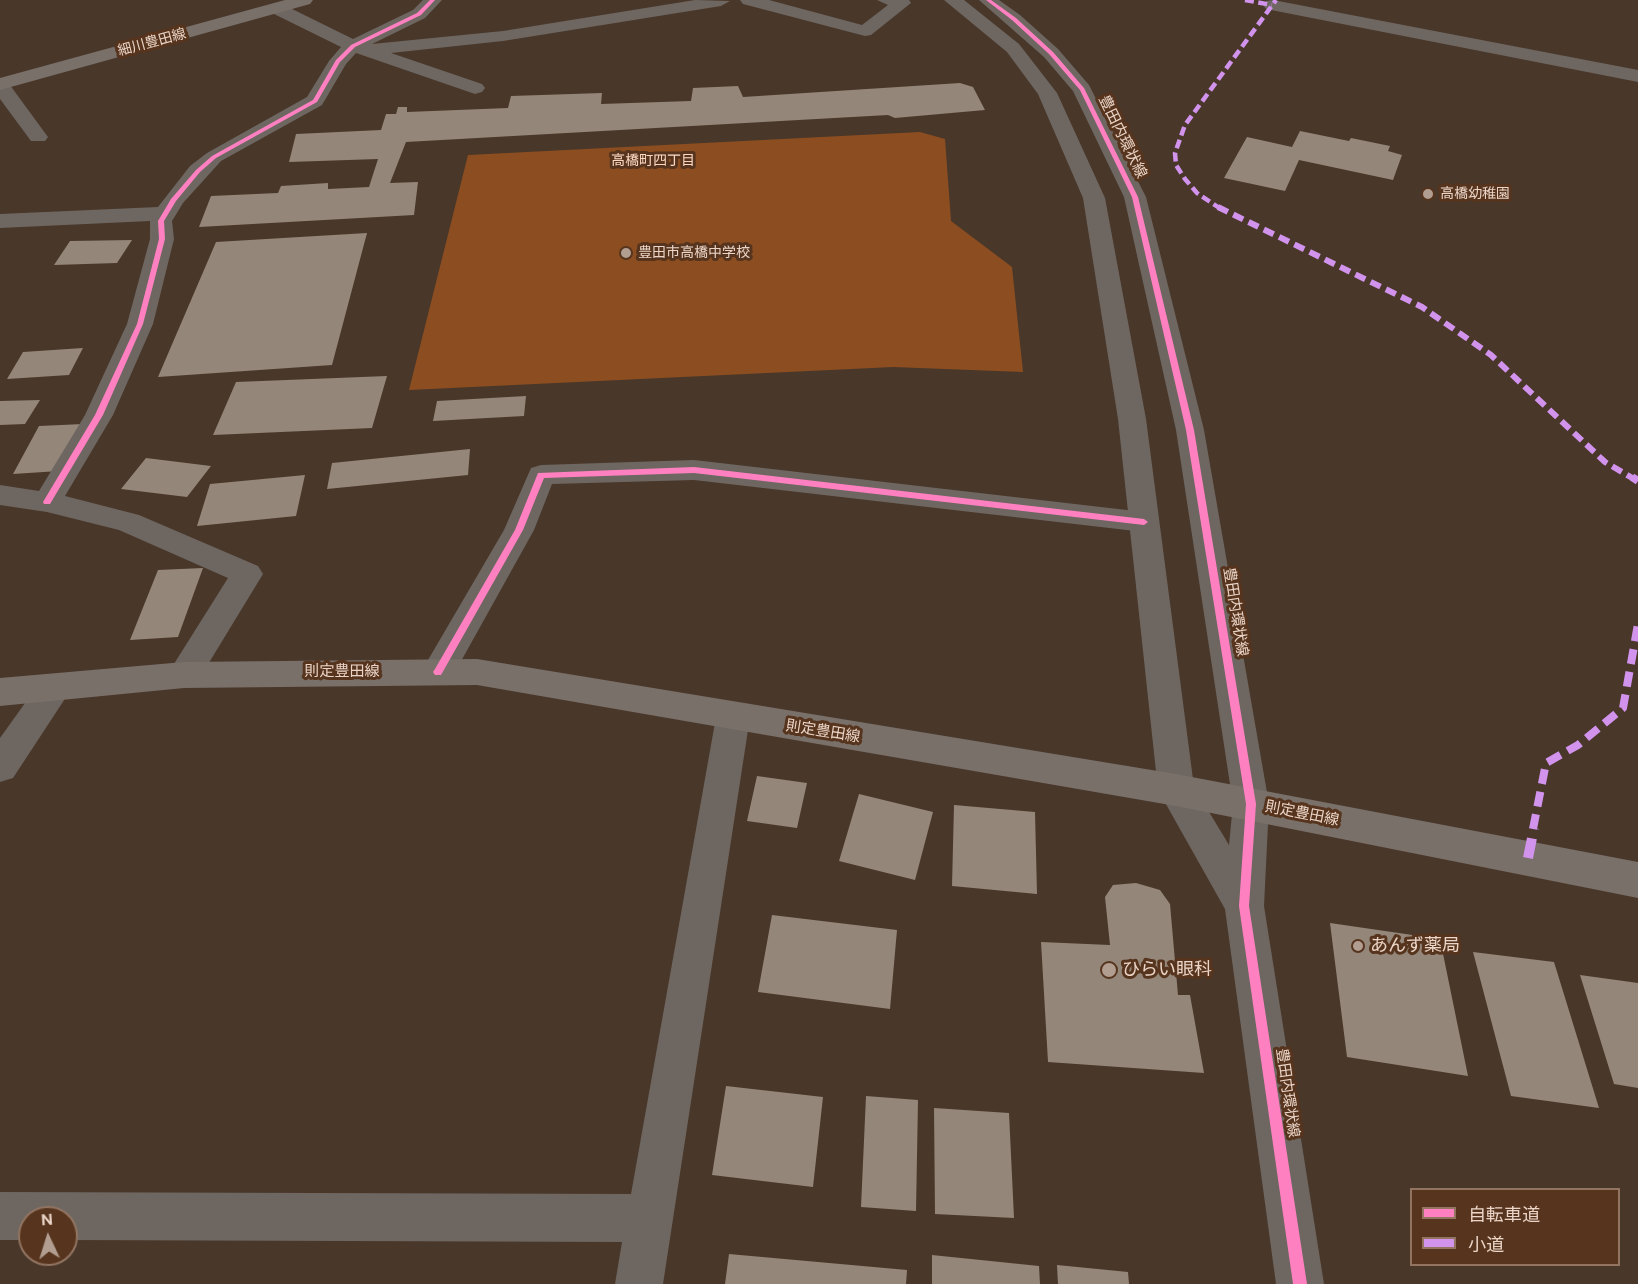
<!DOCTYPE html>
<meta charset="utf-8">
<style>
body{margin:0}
#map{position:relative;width:1638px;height:1284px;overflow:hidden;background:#49372a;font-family:"DM Sans","Noto Sans JP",sans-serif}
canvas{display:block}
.legend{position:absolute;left:1410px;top:1188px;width:210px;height:78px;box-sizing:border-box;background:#56341d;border:2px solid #927461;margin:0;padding:8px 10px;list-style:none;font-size:18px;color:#ebd5c8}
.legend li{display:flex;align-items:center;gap:12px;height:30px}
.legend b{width:30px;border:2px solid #927461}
.north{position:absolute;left:18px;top:1206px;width:60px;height:60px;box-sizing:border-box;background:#56341d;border:2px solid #927461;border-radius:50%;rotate:356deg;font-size:16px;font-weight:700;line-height:24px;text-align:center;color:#ebd5c8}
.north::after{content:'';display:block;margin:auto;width:21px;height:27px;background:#b29e91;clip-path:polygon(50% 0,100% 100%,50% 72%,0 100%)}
</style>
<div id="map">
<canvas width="1638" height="1284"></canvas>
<ul class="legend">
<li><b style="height:8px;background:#ff80c0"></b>自転車道</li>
<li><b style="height:8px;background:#d193ec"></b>小道</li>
</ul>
<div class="north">N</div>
</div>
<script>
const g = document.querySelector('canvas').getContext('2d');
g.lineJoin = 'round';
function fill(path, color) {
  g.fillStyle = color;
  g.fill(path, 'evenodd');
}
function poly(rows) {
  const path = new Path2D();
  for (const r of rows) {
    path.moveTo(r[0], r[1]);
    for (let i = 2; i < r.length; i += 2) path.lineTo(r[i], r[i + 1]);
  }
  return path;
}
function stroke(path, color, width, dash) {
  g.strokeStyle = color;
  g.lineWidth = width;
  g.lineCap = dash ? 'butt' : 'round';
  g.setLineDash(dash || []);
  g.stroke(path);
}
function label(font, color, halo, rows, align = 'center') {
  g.font = font + ' "DM Sans","Noto Sans JP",sans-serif';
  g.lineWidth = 6;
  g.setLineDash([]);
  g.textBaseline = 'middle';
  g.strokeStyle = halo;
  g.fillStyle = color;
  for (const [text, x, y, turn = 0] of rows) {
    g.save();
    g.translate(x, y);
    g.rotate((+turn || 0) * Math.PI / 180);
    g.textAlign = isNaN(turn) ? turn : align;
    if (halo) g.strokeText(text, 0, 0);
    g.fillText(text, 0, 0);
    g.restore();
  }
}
fill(poly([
 [920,132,945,139,951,221,1012,267,1023,372,893,367,409,390,468,155]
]), '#8c4e20');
fill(poly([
 [960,83,973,87,985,110,895,118,888,115,406,142,390,183,418,182,414,215,199,227,211,196,278,193,281,186,328,183,328,189,369,187,378,159,289,162,296,134,381,130,386,114,396,114,398,107,407,107,407,112,508,108,511,96,602,93,601,104,691,101,693,88,738,86,743,97],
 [1300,131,1349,141,1351,138,1390,146,1388,151,1402,155,1393,180,1299,160,1285,191,1224,178,1247,137,1292,147],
 [367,233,332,365,158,377,216,242],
 [132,240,117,263,54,265,70,241],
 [83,348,69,375,7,379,23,352],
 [387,376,372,428,213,435,236,382],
 [526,396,524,416,433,421,437,401],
 [40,400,25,424,0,425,0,401],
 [83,424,59,471,13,474,39,426],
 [470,449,468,475,327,489,332,463],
 [146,458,211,466,187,497,121,489],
 [305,475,296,516,197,526,210,484],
 [203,568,178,637,130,640,158,570],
 [757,776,807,783,797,828,747,821],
 [859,794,933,812,915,880,839,861],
 [954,805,1035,812,1037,894,952,886],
 [1136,883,1160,890,1170,904,1178,995,1190,995,1204,1073,1048,1062,1041,942,1110,945,1105,897,1113,885],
 [772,915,897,930,890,1009,758,992],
 [1330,923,1440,939,1468,1076,1347,1057],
 [1473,952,1554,962,1599,1108,1511,1096],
 [1580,975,1638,983,1638,1088,1614,1084],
 [726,1086,823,1097,813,1187,712,1175],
 [866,1096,918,1100,916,1211,861,1207],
 [934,1108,1009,1113,1014,1218,935,1214],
 [729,1254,907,1270,906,1284,725,1284],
 [932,1255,1039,1266,1040,1284,932,1284],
 [1057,1265,1128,1272,1129,1284,1058,1284]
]), '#948679');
fill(poly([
 [423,0,442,0,425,18,372,44,503,31,695,0,730,1,721,6,503,41,391,53,482,84,485,88,482,92,475,94,356,53,346,64,322,105,221,161,183,203,172,221,174,239,153,324,113,415,65,496,139,515,258,566,263,574,196,684,184,688,172,684,167,675,228,578,119,530,47,512,0,505,0,485,39,491,85,415,127,324,150,239,150,221,0,228,0,214,158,207,190,166,207,153,307,97,329,61,341,47,272,13,269,9,272,5,284,5,353,39,413,10,423,0],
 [740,0,769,0,862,25,888,5,877,0,909,0,911,3,871,35,865,36,743,4,740,0],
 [1273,0,1638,70,1638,82,1266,9,1263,5,1266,1,1273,0],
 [0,79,7,81,45,133,48,137,45,141,31,141,0,99,0,79],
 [694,460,1144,512,1155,515,1159,522,1155,529,1144,532,694,480,552,484,534,530,450,681,438,685,426,681,421,672,504,530,531,468,541,465,694,460],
 [55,674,67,678,72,688,13,778,0,782,0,738,43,678,55,674],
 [733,703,745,707,750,717,663,1284,615,1284,622,1242,66,1240,66,1218,30,1218,30,1240,0,1240,0,1192,631,1194,716,717,721,707,733,703]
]), '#6e6761');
fill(poly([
 [944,0,964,0,1019,44,1057,93,1105,198,1146,419,1194,787,1229,845,1233,804,1176,430,1124,197,1073,91,1044,57,979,0,999,0,1020,15,1058,49,1089,85,1146,197,1204,430,1269,804,1264,906,1324,1284,1276,1284,1225,909,1158,790,1118,419,1083,198,1038,94,1007,52,944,0]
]), '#6e6761');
fill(poly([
 [285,0,313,0,310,4,0,90,0,78,285,0],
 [477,659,1176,774,1638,862,1638,898,1176,806,477,685,184,688,0,706,0,678,184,662,477,659]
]), '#79706a');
stroke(poly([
 [1245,0,1272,5],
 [1221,209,1197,193,1185,179,1176,165,1175,153,1185,125,1276,0]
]), '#d193ec', 4.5, [9, 4.5]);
stroke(poly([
 [1218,207,1422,307,1491,355,1605,462,1634,479]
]), '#d193ec', 6, [11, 6]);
stroke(poly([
 [1632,477,1638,481],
 [1533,829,1546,763,1578,745,1623,708,1638,624]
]), '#d193ec', 8, [15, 8]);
stroke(poly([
 [1528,858,1534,828]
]), '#d193ec', 10, [20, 10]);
fill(poly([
 [430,0,435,0,421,15,355,47,340,62,317,102,216,158,200,172,176,201,164,221,165,239,143,324,103,415,50,504,44,504,43,502,95,415,137,324,159,239,158,221,171,199,196,170,212,156,313,100,336,60,351,45,417,13,430,0],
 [986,0,991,0,1016,18,1053,52,1084,88,1138,197,1194,430,1256,804,1249,906,1307,1284,1293,1284,1239,906,1246,804,1186,430,1132,197,1080,90,1049,54,1012,20,986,0],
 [694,467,1144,519,1148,522,1144,525,694,473,544,478,523,530,441,675,435,675,433,672,435,669,515,530,538,473,694,467]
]), '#ff80c0');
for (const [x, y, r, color] of [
 [1428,194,6,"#b29e91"],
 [626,253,6,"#b29e91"],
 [1358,946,6,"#b29e91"],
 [1109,970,8,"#b29e91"]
]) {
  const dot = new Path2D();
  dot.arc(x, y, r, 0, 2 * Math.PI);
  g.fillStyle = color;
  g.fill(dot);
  stroke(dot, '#56341d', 2);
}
label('14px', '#ebd5c8', '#56341d', [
 ["細川豊田線",152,43,-15]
]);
label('14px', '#fbd8c2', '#56341d', [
 ["高橋町四丁目",653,161]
]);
label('14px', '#ebd5c8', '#56341d', [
 ["高橋幼稚園",1440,194],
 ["豊田市高橋中学校",638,253]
], 'left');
label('15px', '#ebd5c8', '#56341d', [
 ["豊田内環状線",1122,137,64],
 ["豊田内環状線",1235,612,81],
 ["則定豊田線",342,672],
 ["則定豊田線",823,732,9],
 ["則定豊田線",1302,814,11],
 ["豊田内環状線",1287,1093,82]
]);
label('18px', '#ebd5c8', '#56341d', [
 ["あんず薬局",1370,946],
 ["ひらい眼科",1122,970]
], 'left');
</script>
